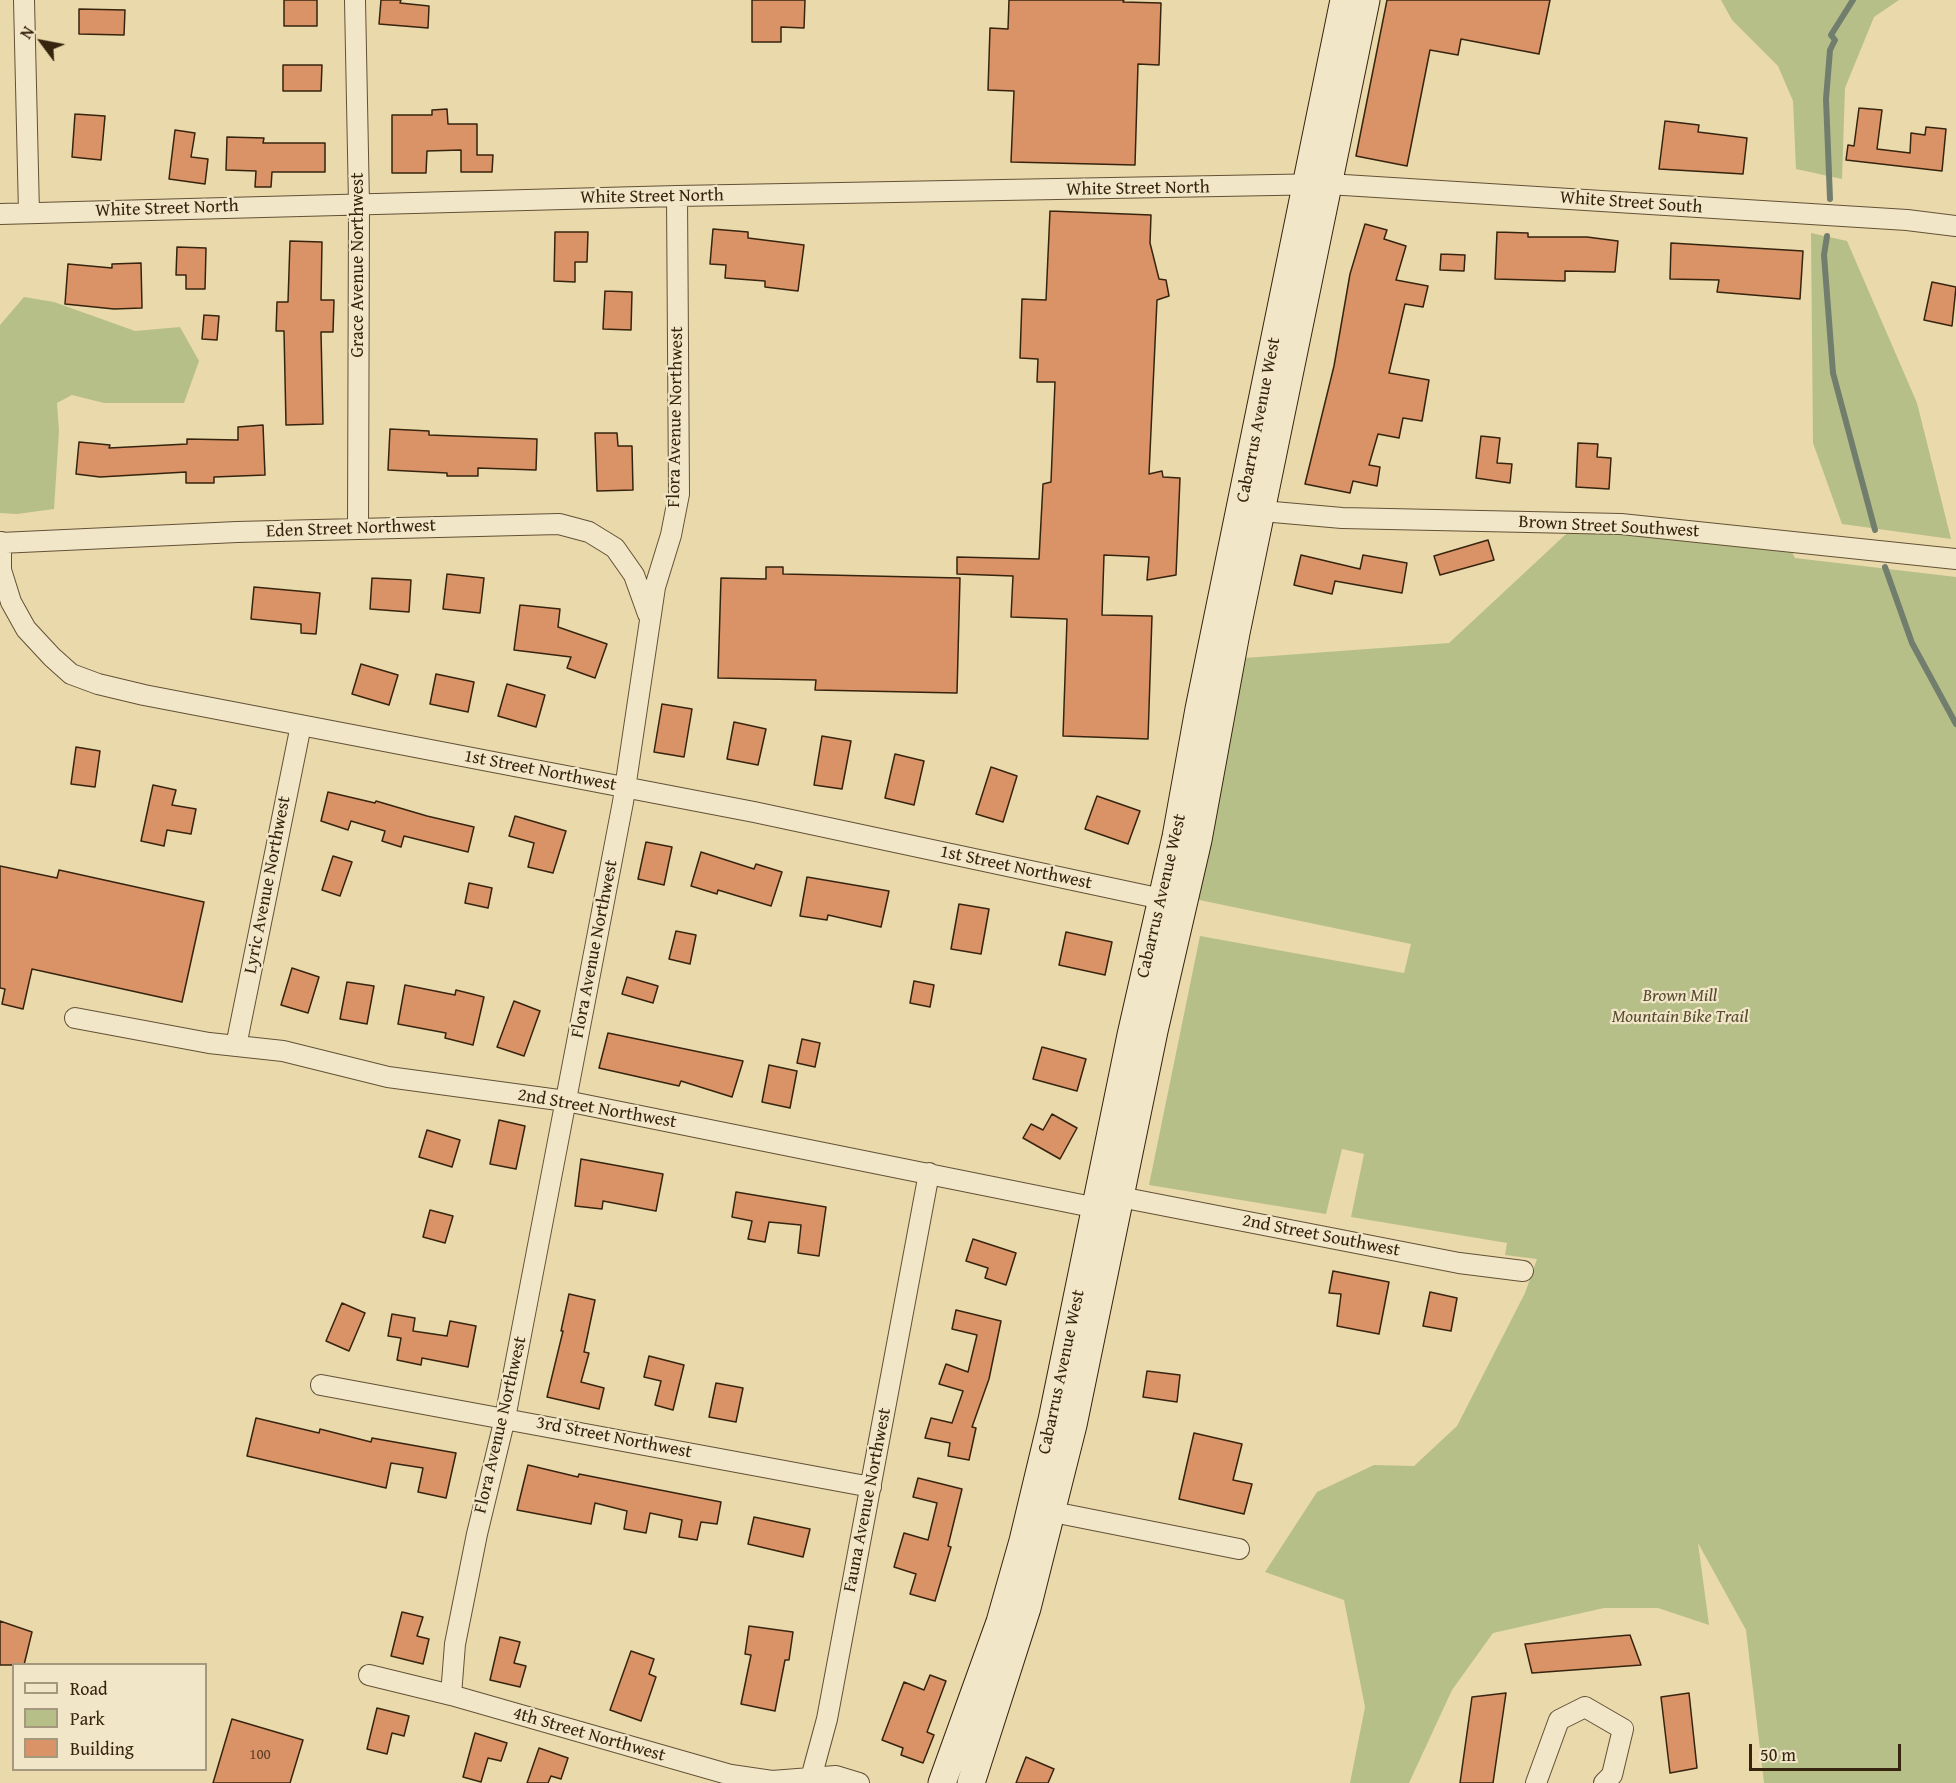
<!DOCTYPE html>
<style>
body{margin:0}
#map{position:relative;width:1956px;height:1783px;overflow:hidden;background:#ead9ab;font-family:"Gentium Book Plus",serif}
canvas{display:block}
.legend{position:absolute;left:12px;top:1663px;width:195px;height:108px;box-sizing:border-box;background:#f1e6c8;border:2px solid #a6987e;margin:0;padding:8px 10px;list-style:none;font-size:18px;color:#36240f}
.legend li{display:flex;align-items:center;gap:12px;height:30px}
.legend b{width:30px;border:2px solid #a6987e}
.north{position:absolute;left:12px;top:12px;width:60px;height:60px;-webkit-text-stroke:4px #f1e6c8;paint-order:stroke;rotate:302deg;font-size:16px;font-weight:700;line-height:24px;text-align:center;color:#36240f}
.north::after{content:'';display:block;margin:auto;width:21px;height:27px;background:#36240f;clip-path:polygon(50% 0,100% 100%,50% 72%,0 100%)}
.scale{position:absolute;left:1749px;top:1744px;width:152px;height:27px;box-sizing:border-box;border:3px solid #36240f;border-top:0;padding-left:8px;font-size:18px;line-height:21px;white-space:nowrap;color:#36240f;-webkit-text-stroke:4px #f1e6c8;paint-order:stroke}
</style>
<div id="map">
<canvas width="1956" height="1783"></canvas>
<ul class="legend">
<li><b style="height:8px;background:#f1e6c8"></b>Road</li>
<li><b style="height:16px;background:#b7bf89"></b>Park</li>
<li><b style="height:16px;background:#da9367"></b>Building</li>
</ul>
<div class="north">N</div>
<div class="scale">50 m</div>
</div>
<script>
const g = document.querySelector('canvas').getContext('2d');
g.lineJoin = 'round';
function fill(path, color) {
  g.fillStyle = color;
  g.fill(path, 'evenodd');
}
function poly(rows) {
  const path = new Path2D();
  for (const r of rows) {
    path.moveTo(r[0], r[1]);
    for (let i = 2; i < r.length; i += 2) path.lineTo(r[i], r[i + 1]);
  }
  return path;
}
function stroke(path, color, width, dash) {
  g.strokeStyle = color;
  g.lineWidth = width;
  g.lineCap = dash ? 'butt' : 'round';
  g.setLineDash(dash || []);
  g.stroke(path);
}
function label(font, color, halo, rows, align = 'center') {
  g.font = font + ' "Gentium Book Plus",serif';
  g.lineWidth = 4.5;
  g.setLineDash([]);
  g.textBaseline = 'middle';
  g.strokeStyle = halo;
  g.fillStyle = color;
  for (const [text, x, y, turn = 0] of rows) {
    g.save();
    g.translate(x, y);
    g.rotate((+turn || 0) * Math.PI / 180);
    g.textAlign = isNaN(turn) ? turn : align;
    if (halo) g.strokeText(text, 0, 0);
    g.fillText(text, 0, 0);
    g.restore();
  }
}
fill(poly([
 [1721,0,1899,0,1874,17,1845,88,1842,179,1796,169,1793,101,1778,66,1732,20],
 [1811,233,1847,241,1917,403,1951,539,1842,524,1813,443],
 [24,297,54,302,135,331,180,327,199,361,184,403,104,403,72,395,57,403,59,431,54,509,17,514,0,513,0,325],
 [1579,522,1786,540,1795,558,1956,577,1956,1783,1764,1783,1746,1630,1698,1543,1709,1625,1658,1608,1604,1608,1493,1633,1452,1690,1409,1783,1350,1783,1365,1707,1344,1600,1265,1572,1317,1492,1374,1465,1414,1466,1457,1426,1525,1293,1537,1259,1505,1255,1507,1243,1351,1217,1364,1154,1342,1149,1326,1214,1149,1185,1200,936,1404,973,1411,944,1185,897,1231,659,1449,643]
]), '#b7bf89');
stroke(poly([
 [1830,199,1826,99,1830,50,1835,40,1831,35,1853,0],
 [1827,236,1824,255,1833,373,1875,530],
 [1885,567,1912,643,1956,724]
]), '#717e6d', 6);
const building = poly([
 [284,0,317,0,317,26,284,26,284,0],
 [381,0,401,0,400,3,429,6,428,28,379,24,381,0],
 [752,0,805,0,804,28,781,27,781,42,752,42,752,0],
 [1009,0,1124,0,1123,2,1161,3,1159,65,1138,64,1135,165,1011,162,1014,91,988,90,990,28,1008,29,1009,0],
 [1387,0,1550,0,1539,54,1461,39,1458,55,1430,50,1407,166,1356,156,1387,0],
 [79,9,125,10,124,35,79,34,79,9],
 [283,65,322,65,321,91,283,91,283,65],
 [1859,108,1882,110,1877,149,1910,153,1911,133,1925,135,1926,127,1946,129,1942,171,1846,160,1848,145,1854,146,1859,108],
 [447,109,448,124,477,124,477,155,493,155,492,172,461,172,461,150,427,151,426,173,392,173,392,115,432,115,432,110,447,109],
 [75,114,105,116,101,160,72,157,75,114],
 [1665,121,1699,125,1698,132,1747,138,1743,174,1659,169,1665,121],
 [175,130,195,133,191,157,208,159,205,184,169,179,175,130],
 [227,137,264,138,263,143,325,143,325,172,272,172,271,187,255,187,256,171,226,170,227,137],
 [1050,211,1151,215,1150,243,1159,279,1166,280,1169,296,1157,300,1149,474,1162,471,1163,477,1180,478,1176,575,1147,580,1149,557,1104,555,1102,615,1152,616,1148,739,1063,736,1067,619,1011,617,1013,576,957,574,957,557,1039,559,1043,484,1051,482,1055,382,1037,382,1038,359,1020,358,1022,299,1046,300,1050,211],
 [1365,224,1387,230,1384,239,1406,246,1396,280,1428,286,1423,307,1405,304,1389,373,1429,380,1422,421,1403,418,1399,438,1378,434,1369,465,1380,467,1377,486,1353,481,1350,493,1305,484,1334,366,1350,274,1365,224],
 [713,229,748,232,748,238,804,245,798,291,765,287,765,281,725,278,726,265,710,264,713,229],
 [555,232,588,232,587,262,575,262,575,282,554,281,555,232],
 [1497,232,1528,233,1528,237,1587,237,1618,241,1615,272,1565,271,1565,281,1495,279,1497,232],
 [290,241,322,242,321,300,334,300,333,332,321,332,323,424,286,425,284,331,276,331,277,302,288,302,290,241],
 [1671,243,1803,251,1800,299,1717,292,1719,280,1670,279,1671,243],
 [177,247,206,248,205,289,186,289,186,275,176,275,177,247],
 [1441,254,1465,255,1464,271,1440,270,1441,254],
 [141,263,142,308,114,309,65,304,68,264,112,268,112,264,141,263],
 [1932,282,1956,287,1952,326,1924,320,1932,282],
 [605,291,632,292,631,330,603,329,605,291],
 [204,315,219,316,217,340,202,339,204,315],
 [263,425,265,475,214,477,214,483,186,483,186,472,100,477,76,474,79,442,110,445,109,448,187,444,187,439,238,440,238,427,263,425],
 [390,429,429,431,429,435,537,439,536,470,478,468,478,476,447,476,447,473,388,470,390,429],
 [595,433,617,433,618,446,632,446,633,490,597,491,595,433],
 [1481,436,1500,438,1497,463,1512,464,1510,483,1476,478,1481,436],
 [1578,443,1598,444,1597,457,1611,458,1609,489,1576,487,1578,443],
 [1488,540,1494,560,1440,575,1434,556,1488,540],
 [1301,555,1360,569,1363,555,1407,563,1402,593,1335,581,1332,594,1294,585,1301,555],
 [766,567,783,567,783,574,960,578,957,693,815,690,816,680,718,678,721,578,766,579,766,567],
 [447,574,484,578,480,613,443,609,447,574],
 [372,578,411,580,409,612,370,609,372,578],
 [254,587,320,593,316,634,301,633,301,624,251,619,254,587],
 [520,605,560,609,558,627,607,644,595,678,567,668,571,657,514,650,520,605],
 [361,664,398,675,389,705,352,694,361,664],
 [436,674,474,682,468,712,430,704,436,674],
 [507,684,545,695,536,727,498,716,507,684],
 [662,704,692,709,684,757,654,752,662,704],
 [734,722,766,729,758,765,727,759,734,722],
 [822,736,851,741,842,789,814,785,822,736],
 [76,747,100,751,95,787,71,784,76,747],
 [895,754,924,761,914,805,885,798,895,754],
 [991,767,1017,776,1003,822,976,814,991,767],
 [153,785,176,790,172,805,196,809,191,834,167,830,164,846,141,841,153,785],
 [328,792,375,803,376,801,427,816,474,827,468,852,404,836,401,847,382,841,385,831,351,821,348,830,321,821,328,792],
 [1097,796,1140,811,1128,844,1085,829,1097,796],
 [515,816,566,831,553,873,528,867,534,843,509,836,515,816],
 [646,842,672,847,664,885,638,879,646,842],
 [701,852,754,869,756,864,782,872,771,906,718,890,717,894,691,886,701,852],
 [333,856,352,862,340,896,322,890,333,856],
 [0,866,57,878,59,870,204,902,182,1002,32,969,23,1009,2,1004,5,989,0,988,0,866],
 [807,877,889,891,881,927,828,915,827,920,800,916,807,877],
 [469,883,492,888,488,908,465,903,469,883],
 [959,904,989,909,981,954,951,949,959,904],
 [676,931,696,935,690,964,669,959,676,931],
 [1066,932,1112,942,1105,975,1059,965,1066,932],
 [292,968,319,977,308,1013,281,1005,292,968],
 [627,977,658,986,653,1003,622,994,627,977],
 [914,981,934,985,930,1007,910,1003,914,981],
 [347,982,374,986,367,1024,340,1019,347,982],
 [405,985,455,995,456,990,484,997,473,1045,445,1038,446,1033,398,1024,405,985],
 [514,1001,540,1011,524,1056,497,1047,514,1001],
 [608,1033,743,1061,732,1097,681,1081,679,1086,599,1068,608,1033],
 [802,1039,820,1043,815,1067,797,1063,802,1039],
 [1042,1047,1086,1059,1077,1091,1033,1079,1042,1047],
 [769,1065,797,1071,790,1108,762,1102,769,1065],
 [1052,1114,1077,1128,1060,1159,1023,1138,1031,1124,1043,1130,1052,1114],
 [499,1120,525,1126,516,1169,490,1164,499,1120],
 [427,1130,460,1140,452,1167,419,1157,427,1130],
 [581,1159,663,1174,656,1211,603,1201,602,1209,575,1206,581,1159],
 [736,1192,826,1207,819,1256,798,1253,801,1225,769,1222,765,1242,748,1239,752,1221,732,1217,736,1192],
 [430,1210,453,1216,445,1243,423,1237,430,1210],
 [973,1239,1016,1253,1006,1285,985,1278,988,1268,966,1261,973,1239],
 [1333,1271,1389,1282,1379,1334,1337,1326,1341,1294,1329,1293,1333,1271],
 [1430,1292,1457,1298,1451,1331,1423,1326,1430,1292],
 [569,1294,595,1300,584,1352,589,1353,581,1382,604,1388,599,1409,547,1397,563,1331,561,1331,569,1294],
 [342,1303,365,1313,349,1351,326,1341,342,1303],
 [956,1310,1001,1321,989,1379,972,1427,976,1428,969,1460,948,1456,950,1443,925,1438,931,1418,952,1423,963,1391,939,1384,946,1364,968,1372,977,1335,952,1329,956,1310],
 [392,1314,415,1318,413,1331,447,1336,450,1321,476,1326,468,1367,422,1358,421,1365,397,1360,401,1338,388,1336,392,1314],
 [649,1356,684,1365,673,1410,655,1405,661,1381,644,1377,649,1356],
 [1147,1371,1180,1375,1177,1402,1143,1397,1147,1371],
 [716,1383,743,1388,736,1422,709,1417,716,1383],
 [256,1418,319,1433,320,1429,371,1442,372,1438,456,1453,446,1498,418,1492,423,1468,391,1463,386,1488,247,1456,256,1418],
 [1194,1433,1242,1444,1233,1480,1252,1484,1244,1514,1179,1499,1194,1433],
 [528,1465,578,1477,579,1474,721,1502,717,1524,701,1522,697,1540,679,1537,682,1520,650,1513,646,1533,624,1529,627,1511,595,1503,591,1524,517,1510,528,1465],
 [918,1478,962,1489,948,1546,951,1547,935,1601,910,1594,916,1574,894,1567,904,1533,928,1540,937,1503,913,1497,918,1478],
 [754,1517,810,1529,803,1557,748,1544,754,1517],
 [402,1612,423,1617,417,1636,429,1639,423,1664,391,1656,402,1612],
 [0,1621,32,1632,24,1665,0,1665,0,1621],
 [749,1626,793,1632,789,1660,785,1660,775,1711,741,1704,751,1655,745,1654,749,1626],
 [1630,1635,1641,1665,1532,1673,1525,1644,1630,1635],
 [500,1637,520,1642,514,1663,526,1666,520,1687,490,1680,500,1637],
 [631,1651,654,1659,649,1674,656,1677,641,1721,610,1710,631,1651],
 [930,1675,946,1681,927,1732,934,1735,923,1763,901,1755,903,1748,882,1740,904,1682,924,1690,930,1675],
 [1506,1693,1493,1783,1460,1783,1472,1697,1506,1693],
 [1689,1693,1697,1768,1670,1773,1661,1697,1689,1693],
 [377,1708,409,1716,404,1736,392,1733,387,1754,367,1749,377,1708],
 [232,1719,303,1740,290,1783,213,1783,232,1719],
 [475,1733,507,1743,501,1761,488,1758,481,1782,463,1777,475,1733],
 [539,1748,568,1758,561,1779,551,1776,548,1783,527,1783,539,1748],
 [1026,1757,1054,1769,1048,1783,1016,1783,1026,1757]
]);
fill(building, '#da9367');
stroke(building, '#36240f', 1.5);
const minor = poly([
 [24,0,29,213],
 [355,0,359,204,358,529],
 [0,214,677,196,1328,184,1907,220,1956,226],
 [1262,511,1342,518,1621,524,1956,559],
 [1,542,1,570,11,602,26,629,52,657,71,674,98,684,144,695,754,812,1162,899],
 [0,543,237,532,559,524,589,532,615,548,634,575,648,614],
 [75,1018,209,1043,283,1051,388,1077,566,1101,1107,1210],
 [236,1046,301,725],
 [1120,1197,1459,1263,1523,1271],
 [321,1385,871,1487],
 [1044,1503,1045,1508,1053,1512,1239,1549],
 [369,1675,451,1695,731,1775,772,1781,836,1776,859,1783],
 [451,1695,455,1644,477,1534,505,1418,623,802,655,587,671,535,679,494,677,196],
 [811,1778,827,1719,929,1173],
 [1536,1783,1559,1720,1585,1707,1623,1729,1612,1775,1604,1783]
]);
const secondary = poly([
 [942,1783,1000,1622,1023,1541,1052,1420,1131,1035,1176,837,1199,709,1344,0],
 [971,1783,1027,1608,1073,1425,1154,1031,1198,840,1236,633,1366,0]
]);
stroke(minor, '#635136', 22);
stroke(secondary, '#36240f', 29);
stroke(minor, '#f1e6c8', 20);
stroke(secondary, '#f1e6c8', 27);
label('15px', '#5f4025', null, [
 ["100",260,1755]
]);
label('18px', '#36240f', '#f1e6c8', [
 ["White Street North",1138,189,-1],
 ["White Street North",652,197,-1],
 ["White Street South",1631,203,4],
 ["White Street North",167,209,-2],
 ["Grace Avenue Northwest",358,265,-90],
 ["Flora Avenue Northwest",676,417,-89],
 ["Cabarrus Avenue West",1259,420,-79],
 ["Brown Street Southwest",1609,527,3],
 ["Eden Street Northwest",351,529,-2],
 ["1st Street Northwest",540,771,11],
 ["1st Street Northwest",1016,868,12],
 ["Lyric Avenue Northwest",268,885,-79],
 ["Cabarrus Avenue West",1162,896,-77],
 ["Flora Avenue Northwest",595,949,-79],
 ["2nd Street Northwest",597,1109,10],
 ["2nd Street Southwest",1321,1236,11],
 ["Cabarrus Avenue West",1062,1372,-78],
 ["Flora Avenue Northwest",501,1425,-77],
 ["3rd Street Northwest",614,1438,11],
 ["Fauna Avenue Northwest",868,1500,-79],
 ["4th Street Northwest",589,1735,16]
]);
label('italic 18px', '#564b2e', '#f1e6c8', [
 ["Brown Mill",1680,996],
 ["Mountain Bike Trail",1680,1017]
]);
</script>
